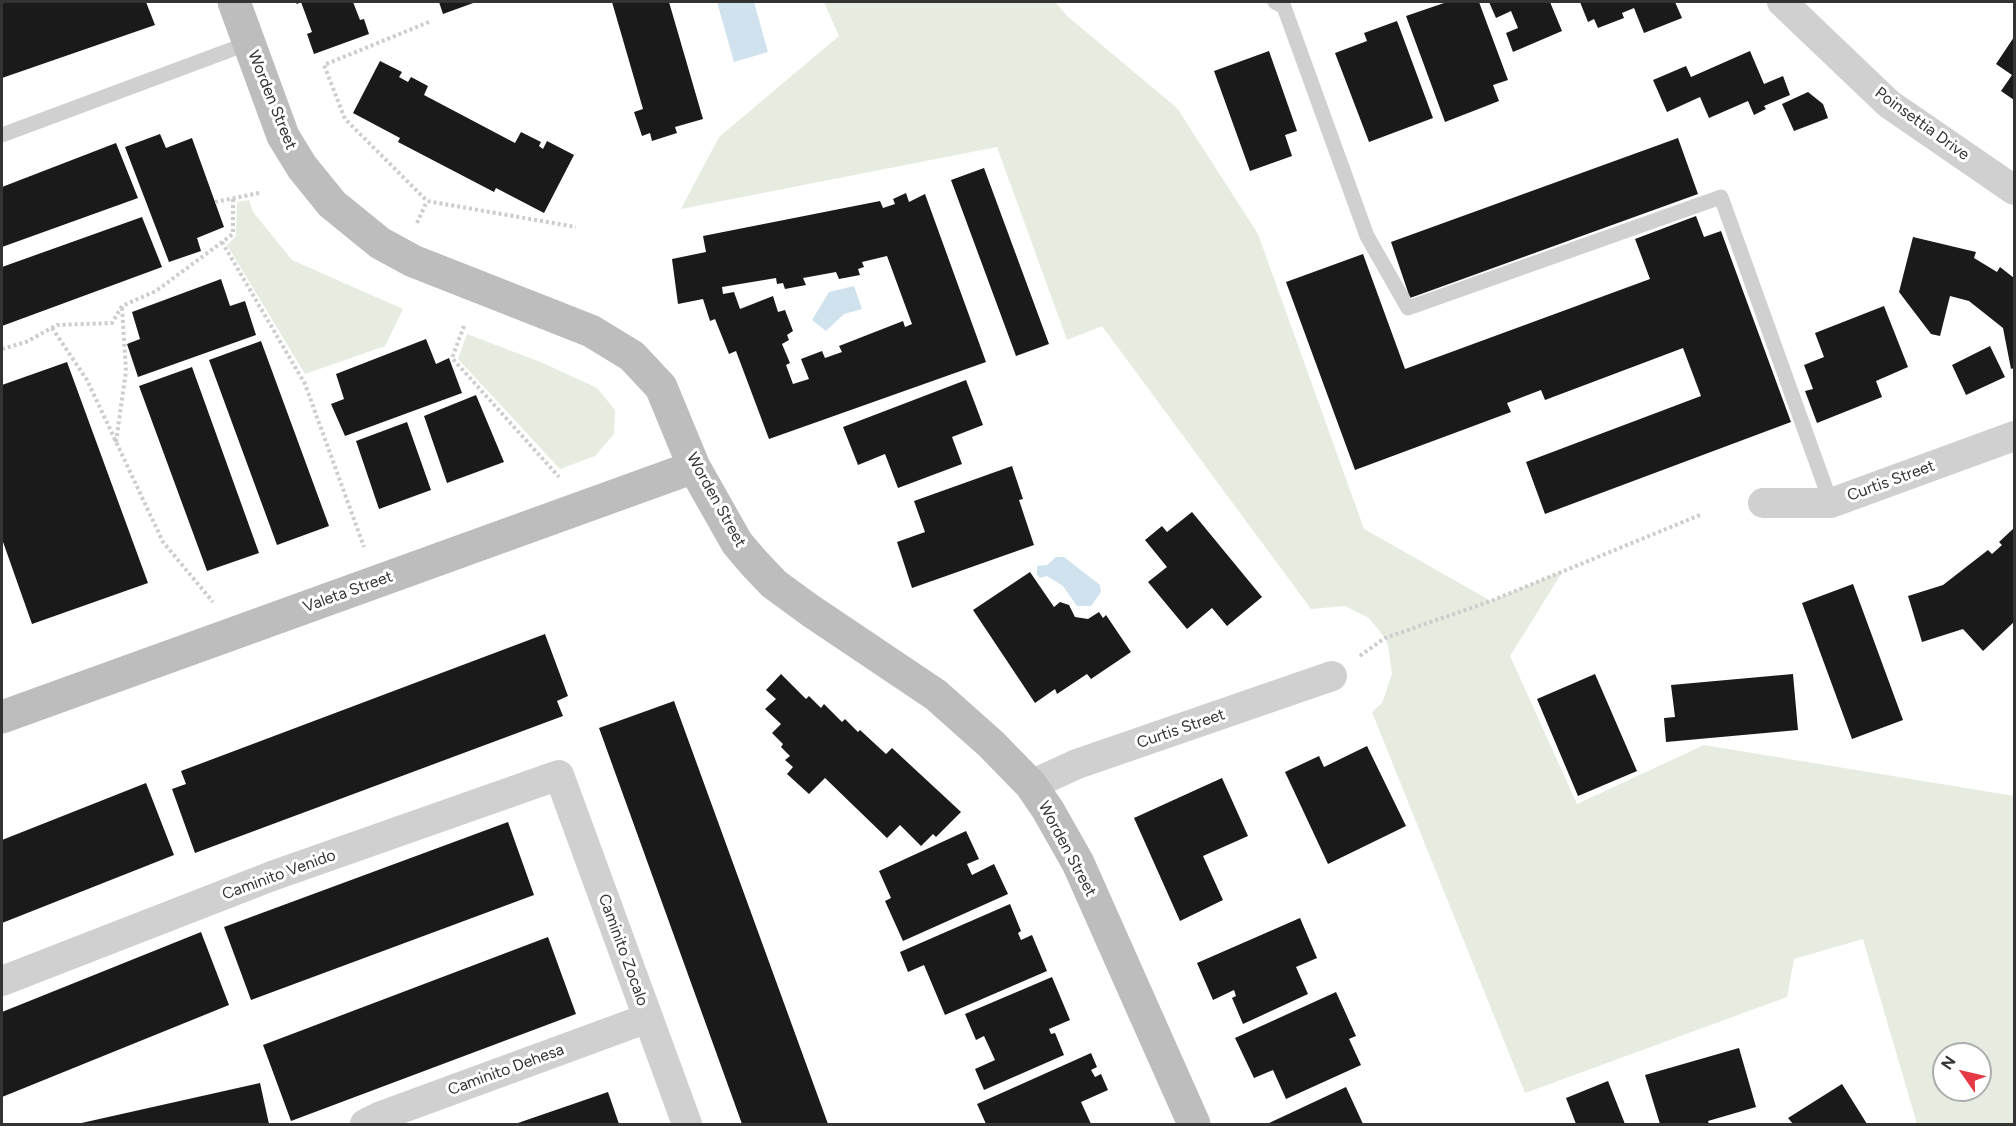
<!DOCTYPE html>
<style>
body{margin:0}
#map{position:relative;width:2016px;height:1126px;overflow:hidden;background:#fff;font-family:Figtree,sans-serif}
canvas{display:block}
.frame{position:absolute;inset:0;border:3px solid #333;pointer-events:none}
.north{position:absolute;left:1932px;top:1042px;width:60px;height:60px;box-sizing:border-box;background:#fff;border:2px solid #adadad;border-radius:50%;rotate:304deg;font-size:16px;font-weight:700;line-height:24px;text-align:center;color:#333}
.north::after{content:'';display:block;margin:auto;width:21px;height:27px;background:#e63946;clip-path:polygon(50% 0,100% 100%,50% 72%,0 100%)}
</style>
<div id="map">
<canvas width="2016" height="1126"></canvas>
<div class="frame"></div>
<div class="north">N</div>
</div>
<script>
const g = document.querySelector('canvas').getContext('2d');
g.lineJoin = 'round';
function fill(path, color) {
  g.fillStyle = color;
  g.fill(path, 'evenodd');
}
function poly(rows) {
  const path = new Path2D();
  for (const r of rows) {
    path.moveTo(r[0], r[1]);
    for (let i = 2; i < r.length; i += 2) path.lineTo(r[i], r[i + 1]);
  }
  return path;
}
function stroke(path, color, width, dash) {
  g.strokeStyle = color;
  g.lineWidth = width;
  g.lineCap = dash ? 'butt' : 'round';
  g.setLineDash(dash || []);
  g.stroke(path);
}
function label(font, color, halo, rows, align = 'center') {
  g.font = font + ' Figtree,sans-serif';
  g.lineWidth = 6;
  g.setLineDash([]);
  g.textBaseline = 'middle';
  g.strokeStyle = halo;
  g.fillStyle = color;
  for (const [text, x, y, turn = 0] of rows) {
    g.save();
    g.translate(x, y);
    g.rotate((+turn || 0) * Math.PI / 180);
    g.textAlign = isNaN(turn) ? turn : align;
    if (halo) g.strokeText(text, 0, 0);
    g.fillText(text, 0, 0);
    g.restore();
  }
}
fill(poly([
 [824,2,1055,2,1067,16,1177,108,1258,234,1364,529,1491,601,1563,571,1510,656,1577,804,1704,745,2014,796,2014,1124,1917,1124,1863,939,1794,959,1787,997,1525,1093,1372,712,1382,703,1392,674,1388,645,1385,638,1369,618,1345,606,1311,609,1102,326,1067,340,997,147,681,209,719,137,839,36],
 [1944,1054,1980,1054,1980,1090,1944,1090],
 [249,200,253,212,292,260,403,309,385,346,305,374,227,245,236,236,237,202],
 [467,334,543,363,597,388,615,410,614,434,595,456,560,469,458,359]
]), '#e6ecdf');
fill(poly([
 [717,2,754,2,768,52,734,62],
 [854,286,862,309,844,314,826,331,812,320,829,292],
 [1056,557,1064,557,1100,585,1101,592,1091,606,1077,606,1063,586,1047,576,1040,578,1037,575,1037,566,1047,565]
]), '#cfe2ee');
fill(poly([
 [2,2,146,2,155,25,2,78],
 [295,2,353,2,360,20,364,19,369,34,314,54,307,34,312,32,301,2,297,4],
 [439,2,476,2,443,14],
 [612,2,669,2,703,119,675,127,677,133,652,141,650,133,642,136,634,112,643,109],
 [1447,2,1479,2,1508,80,1493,85,1499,101,1445,122,1406,16],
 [1489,2,1550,2,1562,31,1513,52,1506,33,1518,28,1511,11,1496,18],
 [1580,2,1675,2,1682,18,1644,33,1634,8,1622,13,1624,18,1598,28,1594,19,1588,22],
 [1397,21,1433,118,1369,142,1335,53,1367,41,1364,33],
 [2014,37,2014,100,2001,91,2012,75,1996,64],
 [1269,51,1297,131,1285,135,1292,156,1250,171,1214,71],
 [1750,51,1764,84,1783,76,1790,95,1764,106,1766,109,1754,115,1748,101,1709,118,1700,97,1667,112,1653,80,1686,66,1691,77],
 [380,61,402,72,399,77,408,82,411,77,428,86,424,95,515,143,521,132,541,142,539,146,543,149,547,141,574,155,544,213,496,188,494,192,398,142,400,138,353,113],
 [1808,92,1823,104,1828,118,1794,131,1782,104],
 [160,134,166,148,192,138,224,227,197,238,201,251,169,262,125,147],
 [1678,138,1698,194,1410,298,1391,242],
 [116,143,138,198,2,247,2,187],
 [984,168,1049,344,1016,356,951,180],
 [906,193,909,202,925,194,986,362,769,439,736,351,729,354,715,319,710,321,703,299,678,304,672,259,706,252,703,236,880,201,883,208,895,204,893,199],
 [887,256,912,324,905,327,903,321,839,346,842,352,825,358,822,351,801,359,809,379,793,384,786,365,790,363,782,344,789,340,787,335,793,331,785,310,778,312,773,296,740,309,734,292,723,294,722,287,776,278,777,284,783,283,785,289,806,285,803,278,836,272,839,279,860,275,858,269,864,267,862,262],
 [1696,216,1704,237,1721,231,1791,422,1545,514,1526,462,1701,396,1683,348,1545,400,1541,390,1507,403,1511,412,1355,470,1286,282,1363,254,1405,369,1650,279,1635,239],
 [142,217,162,267,2,326,2,267],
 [1913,237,1976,252,1974,258,1997,272,2000,267,2014,278,2014,368,2011,369,2003,328,1969,301,1950,296,1940,336,1931,334,1899,292],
 [221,279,230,306,245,301,256,335,138,377,127,344,140,339,132,312],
 [1884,306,1908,367,1876,381,1882,397,1817,423,1805,391,1813,389,1804,365,1824,357,1815,333],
 [426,339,436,364,449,358,462,393,345,436,331,404,344,399,336,374],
 [261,341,329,526,277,545,209,360],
 [1990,346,2005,377,1966,395,1952,365],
 [67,362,148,583,32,624,2,539,2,385],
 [192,367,259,553,207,571,139,386],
 [966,380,983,425,952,437,962,464,898,488,885,454,858,465,843,427],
 [476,395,504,462,447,483,424,416],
 [407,422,431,490,379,509,356,441],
 [1012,466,1023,499,1019,500,1034,545,912,588,897,542,925,532,914,501],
 [1192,512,1262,597,1227,626,1212,608,1187,629,1148,582,1167,567,1145,540,1162,526,1167,532],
 [2014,528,2014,622,1983,651,1963,629,1922,642,1908,596,1943,585,1988,550,1992,554,2002,545,1999,542],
 [1030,572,1054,607,1060,602,1069,605,1075,617,1088,619,1099,612,1103,618,1106,615,1131,652,1091,679,1087,674,1057,694,1055,689,1035,703,973,610],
 [1853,584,1903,720,1852,739,1802,603],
 [545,634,568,696,557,701,563,716,195,853,172,789,186,784,181,771],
 [781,674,806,699,809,696,821,708,824,704,842,722,845,719,858,732,860,730,886,754,892,748,961,812,936,837,933,834,921,846,900,825,887,838,825,778,809,794,787,774,793,767,785,760,790,756,781,747,783,744,772,733,781,724,765,709,776,699,766,690],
 [1595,674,1637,771,1578,796,1537,699],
 [1793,674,1798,730,1666,742,1664,718,1675,717,1671,685],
 [674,701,828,1124,742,1124,599,728],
 [1367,746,1406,826,1328,864,1285,772,1319,756,1324,767],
 [1222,778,1248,836,1203,856,1223,900,1180,921,1134,818],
 [146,783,174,855,2,923,2,840],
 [508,822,534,895,251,1000,224,927],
 [966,831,979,859,967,864,972,875,994,864,1008,894,903,941,885,901,891,898,879,871],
 [1010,904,1021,931,1018,933,1021,940,1032,935,1047,971,945,1015,924,965,908,972,900,952],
 [1300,918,1317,958,1296,967,1308,994,1243,1024,1232,998,1236,996,1234,990,1213,1000,1197,963],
 [201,932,229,1005,2,1097,2,1012],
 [548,937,576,1014,291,1121,263,1045],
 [1052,977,1070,1020,1049,1029,1051,1034,1055,1033,1064,1055,984,1090,975,1069,995,1060,984,1036,976,1040,965,1014],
 [1336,992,1356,1036,1349,1039,1361,1065,1286,1099,1273,1070,1254,1078,1235,1038],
 [1739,1048,1756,1107,1708,1121,1709,1124,1660,1124,1645,1075],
 [1091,1053,1097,1067,1091,1070,1095,1077,1101,1074,1108,1090,1081,1102,1091,1124,986,1124,977,1104],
 [1608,1081,1625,1124,1576,1124,1566,1098],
 [260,1083,269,1124,77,1124],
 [1842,1084,1867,1124,1793,1124,1788,1118],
 [1346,1087,1363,1124,1267,1124],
 [608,1092,619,1124,515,1124]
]), '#1a1a1a');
stroke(poly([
 [429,22,324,65,345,119,427,201,576,227],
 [215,202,259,193],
 [417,223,427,201],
 [222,242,305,384,364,547],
 [464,326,452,358,559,477],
 [52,328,87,380,163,542,213,602],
 [2,349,26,342,57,325,112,323,122,306,156,291,233,234,233,198],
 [116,442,126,371,122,306],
 [1360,656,1385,638,1491,601,1700,515]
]), '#cdcdcd', 4, [3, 3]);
stroke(poly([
 [1275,2,1284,7,1367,236,1408,308,1721,197,1831,503],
 [2,135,249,43]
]), '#d0d0d0', 15);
stroke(poly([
 [1782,2,1889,104,2014,190],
 [1763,503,1831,503,2014,436],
 [1031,785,1077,764,1332,676],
 [2,981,272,876,559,775,687,1124],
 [365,1124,381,1116,648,1018]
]), '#d0d0d0', 30);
stroke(poly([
 [234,2,283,136,302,167,332,204,380,243,413,261,591,331,632,356,661,387,694,467,737,543,754,563,774,584,811,611,936,695,991,744,1031,785,1048,810,1078,863,1194,1124],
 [2,717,694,467]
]), '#bdbdbd', 33);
label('16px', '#333', '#fff', [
 ["Worden Street",272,100,68],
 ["Poinsettia Drive",1922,124,36],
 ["Curtis Street",1891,481,-20],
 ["Worden Street",716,500,61],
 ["Valeta Street",348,592,-20],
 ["Curtis Street",1181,729,-19],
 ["Worden Street",1067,849,62],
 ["Caminito Venido",279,875,-20],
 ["Caminito Zocalo",623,950,70],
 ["Caminito Dehesa",506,1070,-20]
]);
</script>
